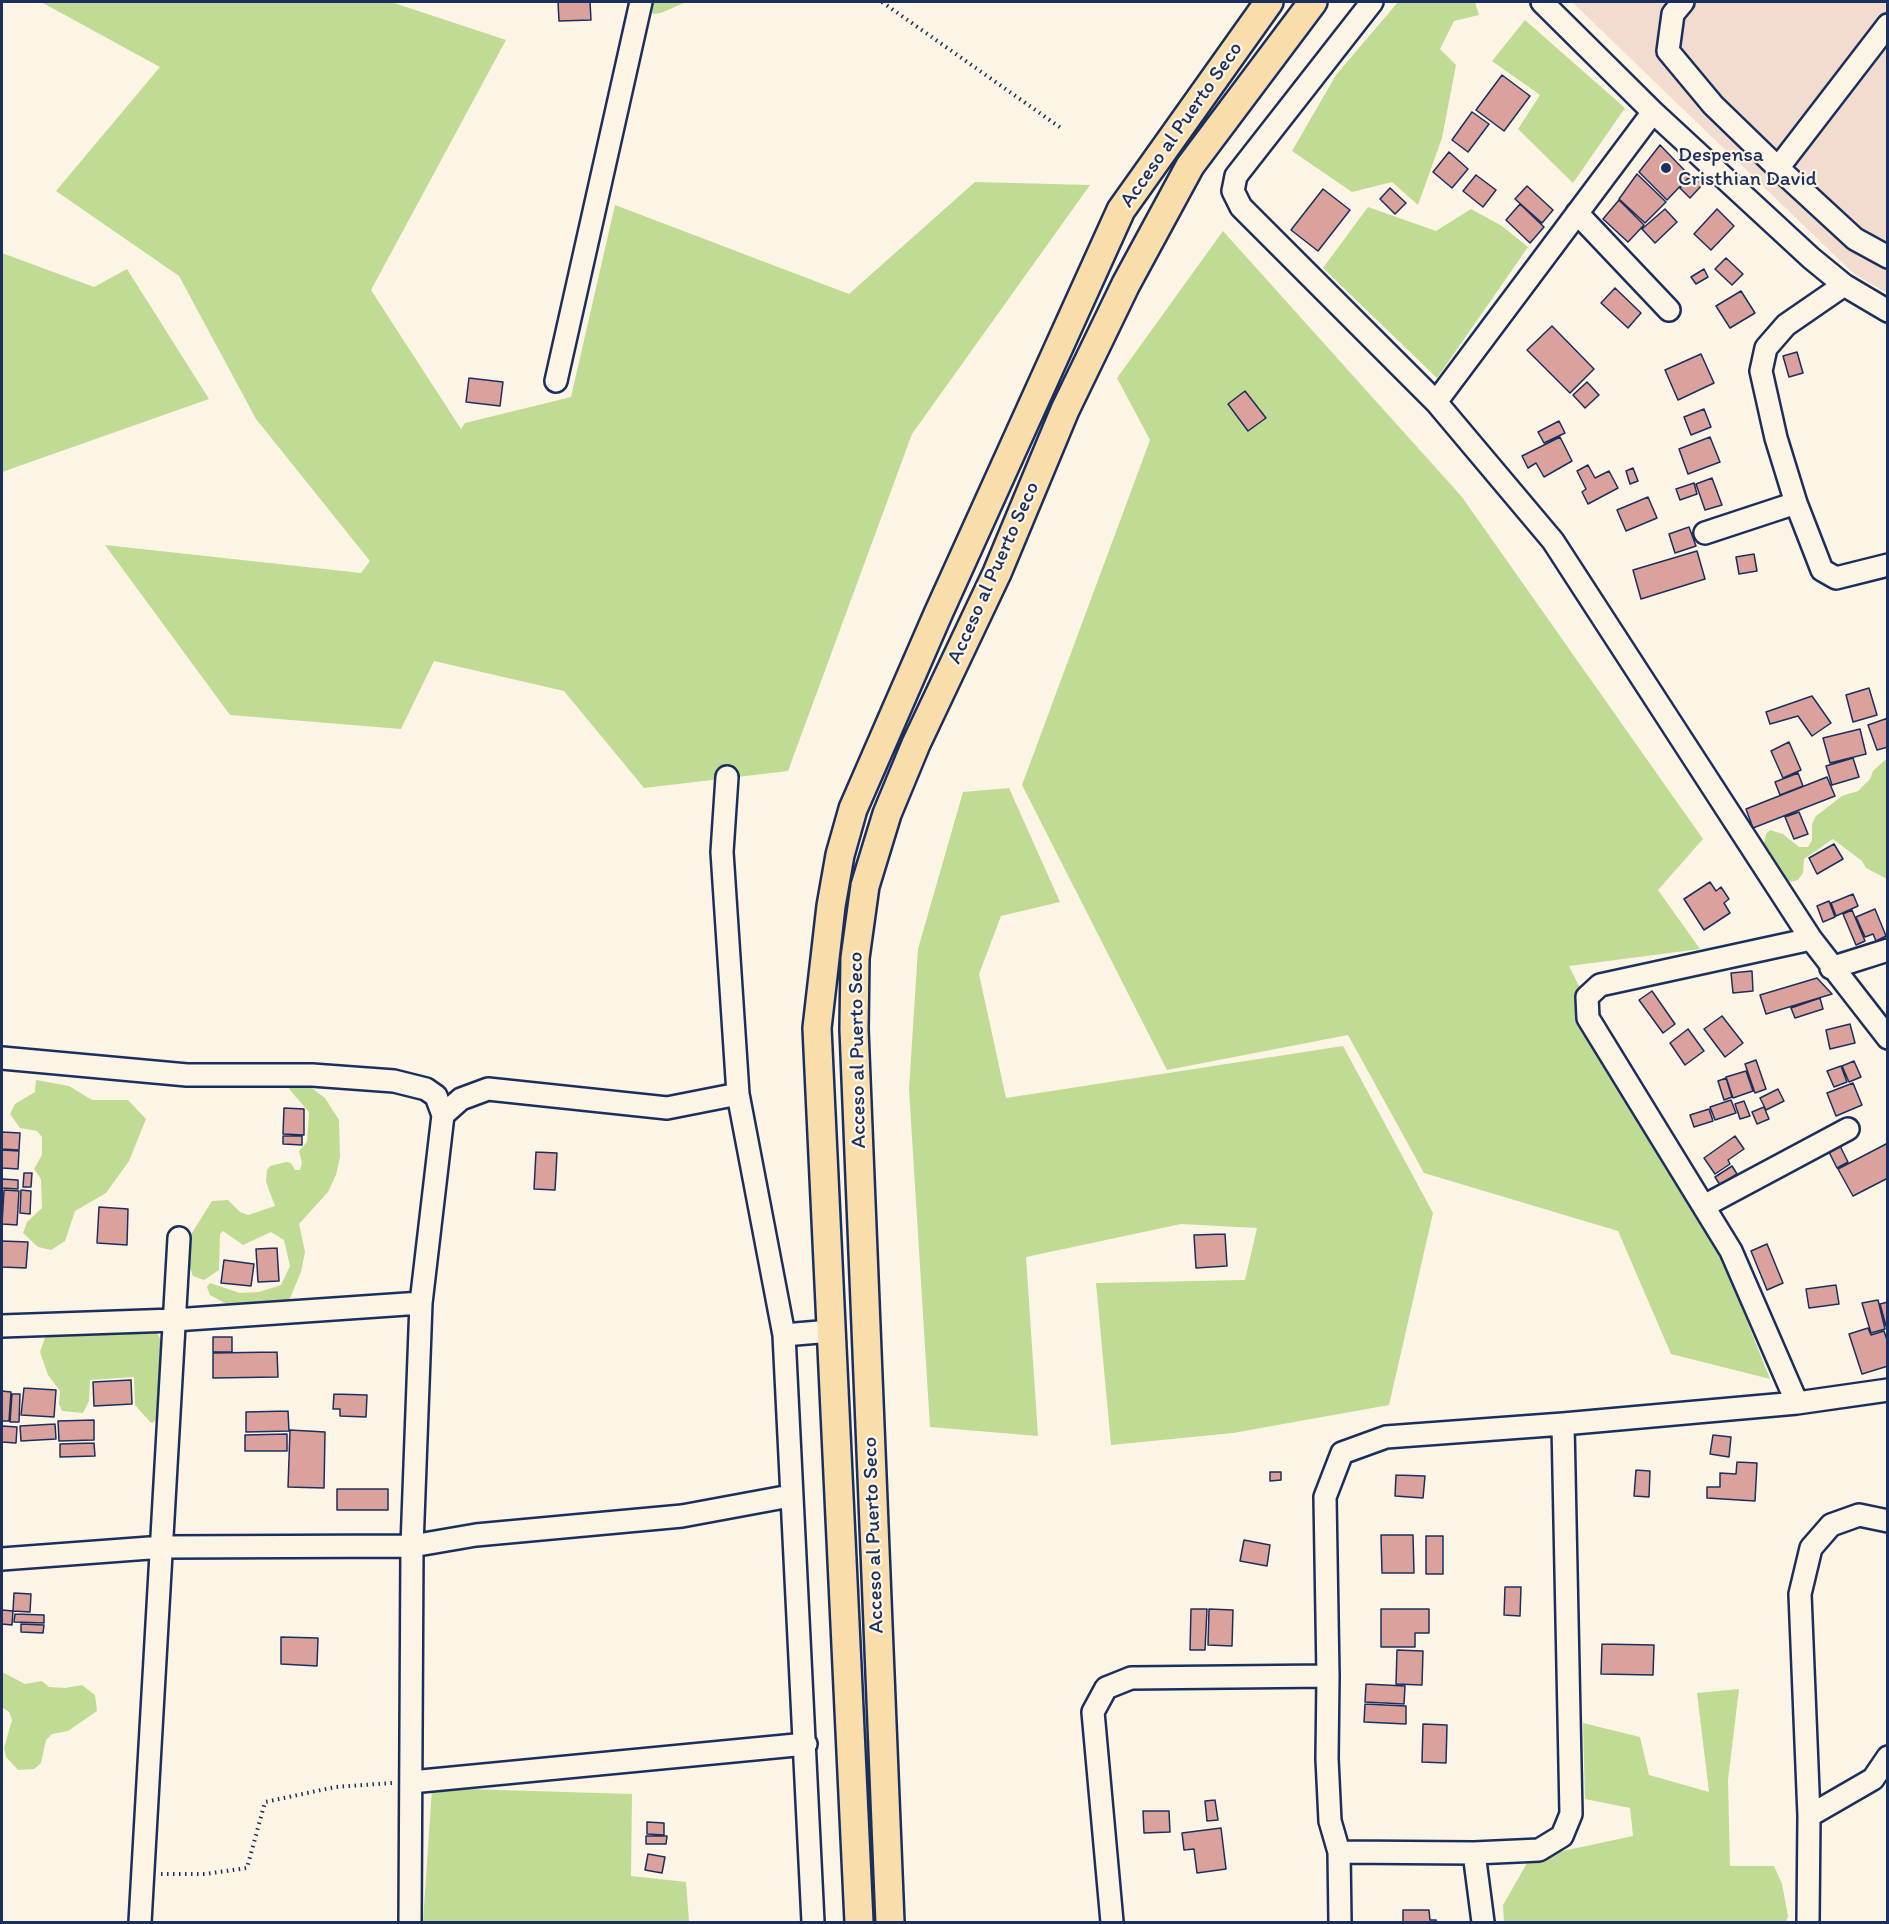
<!DOCTYPE html>
<style>
body{margin:0}
#map{position:relative;width:1889px;height:1924px;overflow:hidden;background:#fcf5e5;font-family:Itim,sans-serif}
canvas{display:block}
.frame{position:absolute;inset:0;border:3px solid #1b2f5e;pointer-events:none}
</style>
<div id="map">
<canvas width="1889" height="1924"></canvas>
<div class="frame"></div>
</div>
<script>
const g = document.querySelector('canvas').getContext('2d');
g.lineJoin = 'round';
function fill(path, color) {
  g.fillStyle = color;
  g.fill(path, 'evenodd');
}
function poly(rows) {
  const path = new Path2D();
  for (const r of rows) {
    path.moveTo(r[0], r[1]);
    for (let i = 2; i < r.length; i += 2) path.lineTo(r[i], r[i + 1]);
  }
  return path;
}
function stroke(path, color, width, dash) {
  g.strokeStyle = color;
  g.lineWidth = width;
  g.lineCap = dash ? 'butt' : 'round';
  g.setLineDash(dash || []);
  g.stroke(path);
}
function label(font, color, halo, rows, align = 'center') {
  g.font = font + ' Itim,sans-serif';
  g.lineWidth = 4.5;
  g.setLineDash([]);
  g.textBaseline = 'middle';
  g.strokeStyle = halo;
  g.fillStyle = color;
  for (const [text, x, y, turn = 0] of rows) {
    g.save();
    g.translate(x, y);
    g.rotate((+turn || 0) * Math.PI / 180);
    g.textAlign = isNaN(turn) ? turn : align;
    if (halo) g.strokeText(text, 0, 0);
    g.fillText(text, 0, 0);
    g.restore();
  }
}
fill(poly([
 [1572,2,1887,2,1887,293,1854,274]
]), '#f2dccf');
fill(poly([
 [41,2,391,2,506,40,371,290,461,429,465,423,571,397,615,205,849,294,975,182,1090,185,912,434,788,771,644,788,564,691,434,661,401,729,230,715,105,545,361,573,370,561,256,419,179,276,56,191,160,67],
 [648,2,686,2,661,13,654,14,648,10],
 [1398,2,1475,2,1479,15,1454,21,1440,49,1456,65,1442,138,1418,205,1392,182,1352,192,1292,151,1336,75],
 [1525,20,1625,108,1573,183,1518,129,1540,95,1492,61],
 [1368,207,1436,231,1471,209,1502,226,1528,247,1437,378,1323,268],
 [1223,231,1462,497,1703,839,1658,890,1700,949,1569,966,1631,1091,1715,1241,1770,1379,1671,1354,1618,1231,1424,1173,1348,1035,1167,1070,1022,785,1150,440,1117,378],
 [2,253,94,287,127,269,209,399,2,472],
 [1885,760,1887,760,1887,879,1866,868,1862,861,1833,839,1804,859,1803,873,1798,880,1790,882,1780,873,1764,843,1766,834,1770,830,1783,834,1799,847,1808,847,1812,840,1812,824,1816,816,1842,796,1858,791,1870,779,1873,771],
 [1009,788,1060,902,1001,916,979,974,1006,1098,1343,1046,1433,1213,1389,1405,1233,1433,1111,1445,1096,1283,1245,1280,1257,1228,1181,1224,1026,1257,1038,1436,930,1427,909,1089,918,949,963,792],
 [36,1080,69,1086,92,1100,128,1100,146,1119,129,1161,114,1182,106,1193,75,1211,65,1241,51,1250,38,1247,23,1233,27,1222,42,1208,41,1179,34,1169,42,1155,42,1137,37,1131,20,1128,10,1114,15,1104,35,1092],
 [302,1081,325,1098,339,1120,340,1157,336,1175,328,1192,299,1224,305,1252,301,1272,287,1305,234,1308,210,1295,207,1287,210,1283,240,1293,259,1292,281,1285,290,1266,284,1240,271,1232,243,1245,223,1231,220,1234,219,1270,204,1280,193,1276,186,1256,185,1244,212,1201,228,1200,240,1212,248,1215,275,1206,266,1182,267,1170,270,1166,286,1162,291,1163,295,1170,300,1170,302,1163,299,1151,307,1142,309,1112,289,1089,290,1084],
 [153,1325,163,1344,161,1409,154,1422,151,1423,135,1405,134,1377,90,1380,89,1401,83,1413,62,1411,59,1404,60,1391,48,1375,40,1352,46,1335,53,1331],
 [2,1672,25,1684,42,1681,49,1687,65,1688,82,1685,95,1695,97,1711,68,1731,52,1734,46,1740,41,1763,34,1769,18,1770,6,1757,4,1748,12,1720,9,1712,2,1707],
 [1739,1689,1728,1780,1730,1866,1774,1866,1782,1884,1788,1916,1786,1922,1504,1922,1503,1905,1530,1858,1633,1836,1630,1808,1585,1799,1583,1723,1640,1737,1649,1775,1709,1792,1697,1693],
 [432,1788,632,1794,631,1876,686,1882,689,1922,423,1922]
]), '#c0db93');
const building = poly([
 [558,2,590,2,591,20,559,21,558,2],
 [1502,75,1530,96,1504,131,1476,110,1502,75],
 [1472,112,1489,124,1468,152,1452,140,1472,112],
 [1660,145,1690,176,1667,200,1639,172,1660,145],
 [1449,152,1468,169,1452,188,1433,172,1449,152],
 [1637,174,1666,202,1645,223,1619,199,1637,174],
 [1476,175,1496,190,1483,207,1463,191,1476,175],
 [1692,175,1703,184,1690,198,1680,188,1692,175],
 [1527,186,1553,210,1542,223,1515,199,1527,186],
 [1390,188,1406,203,1395,214,1380,199,1390,188],
 [1323,189,1350,210,1318,251,1291,230,1323,189],
 [1619,200,1644,225,1628,242,1603,219,1619,200],
 [1520,204,1544,227,1530,243,1506,220,1520,204],
 [1665,209,1677,222,1655,243,1642,229,1665,209],
 [1717,209,1734,226,1711,250,1694,234,1717,209],
 [1726,258,1743,274,1732,285,1715,269,1726,258],
 [1704,269,1708,277,1696,284,1691,277,1704,269],
 [1615,288,1641,313,1628,328,1601,303,1615,288],
 [1741,291,1755,313,1730,328,1716,306,1741,291],
 [1552,326,1594,369,1570,393,1527,350,1552,326],
 [1797,352,1803,373,1789,377,1783,356,1797,352],
 [1701,354,1714,383,1678,400,1665,370,1701,354],
 [469,378,503,382,500,406,466,402,469,378],
 [1587,382,1599,395,1585,408,1573,395,1587,382],
 [1245,391,1266,418,1248,431,1228,404,1245,391],
 [1704,409,1711,427,1691,435,1684,417,1704,409],
 [1559,421,1565,433,1544,443,1538,432,1559,421],
 [1560,437,1572,461,1544,477,1536,463,1528,468,1522,456,1560,437],
 [1710,437,1720,462,1688,474,1679,449,1710,437],
 [1588,465,1595,478,1609,471,1618,488,1588,504,1582,492,1586,489,1577,471,1588,465],
 [1633,468,1638,481,1630,484,1626,471,1633,468],
 [1712,478,1722,505,1705,510,1696,484,1712,478],
 [1694,483,1697,494,1680,500,1676,489,1694,483],
 [1648,497,1657,518,1626,531,1617,510,1648,497],
 [1689,527,1696,546,1675,553,1669,534,1689,527],
 [1697,551,1705,579,1641,599,1633,570,1697,551],
 [1754,554,1757,571,1739,574,1736,557,1754,554],
 [1869,688,1877,715,1853,722,1846,695,1869,688],
 [1812,696,1831,723,1812,736,1798,716,1770,724,1766,712,1812,696],
 [1888,718,1888,747,1877,750,1868,725,1888,718],
 [1860,729,1866,754,1830,763,1823,738,1860,729],
 [1789,742,1801,770,1783,778,1771,751,1789,742],
 [1853,758,1859,777,1832,785,1826,766,1853,758],
 [1798,773,1803,786,1780,795,1775,782,1798,773],
 [1827,777,1835,796,1753,828,1746,809,1827,777],
 [1799,812,1808,834,1794,839,1785,817,1799,812],
 [1834,844,1843,859,1817,874,1809,858,1834,844],
 [1710,882,1716,891,1721,887,1729,899,1724,903,1730,913,1704,930,1684,899,1710,882],
 [1853,894,1858,906,1836,916,1831,903,1853,894],
 [1829,901,1835,917,1823,922,1817,906,1829,901],
 [1875,909,1886,936,1876,941,1873,934,1865,937,1856,917,1875,909],
 [1852,910,1865,941,1856,945,1843,914,1852,910],
 [1752,971,1753,991,1733,993,1731,973,1752,971],
 [1817,978,1832,994,1766,1014,1760,995,1817,978],
 [1652,991,1675,1024,1663,1033,1639,1000,1652,991],
 [1820,998,1823,1009,1795,1018,1791,1008,1820,998],
 [1722,1016,1743,1043,1725,1057,1704,1029,1722,1016],
 [1850,1024,1855,1043,1830,1049,1826,1030,1850,1024],
 [1688,1029,1704,1051,1685,1065,1670,1043,1688,1029],
 [1756,1060,1766,1089,1755,1093,1745,1064,1756,1060],
 [1854,1061,1861,1077,1849,1082,1842,1066,1854,1061],
 [1841,1066,1847,1082,1834,1087,1827,1071,1841,1066],
 [1746,1071,1753,1091,1733,1098,1726,1077,1746,1071],
 [1726,1078,1732,1097,1724,1100,1718,1081,1726,1078],
 [1853,1083,1862,1105,1836,1116,1827,1093,1853,1083],
 [1778,1089,1784,1101,1766,1110,1760,1098,1778,1089],
 [1731,1100,1736,1113,1715,1120,1710,1107,1731,1100],
 [1744,1101,1750,1116,1740,1119,1735,1104,1744,1101],
 [1764,1107,1769,1119,1757,1124,1752,1112,1764,1107],
 [284,1108,304,1109,304,1135,283,1134,284,1108],
 [1709,1109,1713,1121,1694,1127,1690,1115,1709,1109],
 [2,1132,20,1133,19,1150,2,1149,2,1132],
 [283,1136,302,1136,302,1145,283,1144,283,1136],
 [1735,1136,1744,1149,1728,1160,1730,1164,1715,1174,1704,1158,1735,1136],
 [1888,1143,1888,1178,1853,1196,1838,1169,1888,1143],
 [1840,1146,1848,1162,1837,1168,1829,1152,1840,1146],
 [2,1150,19,1151,18,1169,2,1168,2,1150],
 [536,1152,557,1153,555,1190,534,1189,536,1152],
 [1732,1166,1737,1174,1720,1185,1715,1177,1732,1166],
 [24,1173,32,1173,31,1187,23,1187,24,1173],
 [2,1179,18,1180,18,1189,2,1188,2,1179],
 [4,1190,19,1191,17,1225,2,1224,4,1190],
 [21,1190,31,1191,30,1214,20,1213,21,1190],
 [99,1207,128,1209,127,1245,97,1243,99,1207],
 [1225,1234,1227,1266,1196,1268,1194,1235,1225,1234],
 [2,1241,28,1242,26,1268,2,1267,2,1241],
 [1767,1244,1783,1283,1767,1290,1751,1251,1767,1244],
 [277,1248,279,1281,258,1282,256,1249,277,1248],
 [224,1260,254,1264,251,1286,221,1283,224,1260],
 [1836,1285,1839,1304,1809,1308,1806,1289,1836,1285],
 [1878,1300,1885,1329,1871,1333,1862,1303,1878,1300],
 [1888,1302,1888,1326,1886,1326,1880,1304,1888,1302],
 [1868,1328,1871,1335,1884,1331,1888,1343,1888,1366,1862,1374,1849,1334,1868,1328],
 [213,1337,232,1337,232,1352,213,1352,213,1337],
 [277,1352,278,1377,213,1378,213,1353,277,1352],
 [131,1380,132,1404,94,1406,93,1382,131,1380],
 [24,1388,56,1390,54,1417,21,1415,24,1388],
 [2,1391,11,1392,9,1421,2,1421,2,1391],
 [12,1394,20,1394,19,1422,10,1422,12,1394],
 [334,1394,367,1395,366,1417,340,1416,340,1409,333,1409,334,1394],
 [288,1411,289,1431,246,1432,246,1412,288,1411],
 [94,1420,94,1440,59,1441,58,1421,94,1420],
 [55,1424,56,1439,21,1441,20,1426,55,1424],
 [2,1426,17,1427,16,1443,2,1442,2,1426],
 [290,1430,325,1432,324,1488,288,1487,290,1430],
 [287,1434,287,1451,245,1451,245,1435,287,1434],
 [1713,1435,1731,1437,1729,1457,1710,1454,1713,1435],
 [94,1443,95,1456,60,1457,60,1444,94,1443],
 [1737,1462,1757,1463,1755,1501,1707,1498,1707,1487,1720,1487,1720,1473,1736,1474,1737,1462],
 [1636,1470,1650,1471,1649,1497,1634,1496,1636,1470],
 [1270,1472,1281,1472,1281,1480,1270,1481,1270,1472],
 [1396,1475,1425,1476,1423,1498,1395,1496,1396,1475],
 [337,1489,388,1489,388,1510,337,1510,337,1489],
 [1381,1535,1413,1535,1414,1573,1382,1573,1381,1535],
 [1426,1536,1443,1536,1443,1574,1426,1574,1426,1536],
 [1244,1540,1270,1545,1267,1566,1240,1561,1244,1540],
 [1505,1587,1521,1587,1520,1616,1504,1615,1505,1587],
 [14,1593,31,1594,30,1612,13,1611,14,1593],
 [1191,1609,1207,1609,1205,1650,1190,1650,1191,1609],
 [1209,1609,1233,1610,1232,1646,1208,1645,1209,1609],
 [1381,1609,1429,1609,1429,1633,1415,1633,1415,1647,1381,1647,1381,1609],
 [2,1610,13,1611,12,1625,2,1624,2,1610],
 [15,1614,44,1615,44,1623,14,1622,15,1614],
 [21,1624,44,1625,43,1633,21,1632,21,1624],
 [281,1637,318,1638,317,1666,281,1664,281,1637],
 [1602,1644,1654,1645,1653,1675,1601,1674,1602,1644],
 [1397,1650,1423,1651,1422,1685,1396,1684,1397,1650],
 [1366,1684,1405,1686,1404,1704,1365,1702,1366,1684],
 [1365,1704,1406,1706,1406,1724,1364,1722,1365,1704],
 [1423,1724,1447,1725,1446,1763,1422,1762,1423,1724],
 [1215,1800,1218,1820,1207,1821,1205,1801,1215,1800],
 [1143,1811,1169,1811,1170,1832,1144,1833,1143,1811],
 [647,1822,664,1823,664,1835,647,1834,647,1822],
 [1221,1828,1226,1869,1197,1873,1194,1849,1184,1850,1182,1833,1221,1828],
 [646,1836,667,1836,666,1844,646,1844,646,1836],
 [648,1854,665,1857,662,1873,645,1870,648,1854],
 [1403,1910,1429,1910,1430,1920,1436,1920,1436,1922,1403,1922,1403,1910]
]);
fill(building, '#dba19c');
stroke(building, '#1b2f5e', 1.5);
const minor = poly([
 [1372,2,1236,176,1233,191,1241,207,1436,402,1553,541,1811,939,1888,1038],
 [1542,2,1653,112,1811,258,1844,285,1888,311],
 [1683,2,1673,14,1668,51,1713,105,1778,168,1855,239,1888,257],
 [1778,168,1888,25],
 [1577,213,1669,310],
 [1844,285,1786,325,1766,348,1761,371,1776,438,1796,503,1822,570,1836,578,1888,565],
 [556,381,641,2],
 [1436,402,1653,112],
 [1705,533,1796,503],
 [727,777,722,852,738,1094,784,1335,813,1922],
 [1831,968,1888,950],
 [2,1058,187,1075,312,1075,394,1081,426,1089,436,1096,443,1115],
 [1704,1206,1848,1129],
 [2,1326,174,1320,421,1303],
 [784,1335,831,1331],
 [1797,1403,1731,1251,1588,1018,1587,997,1600,985,1811,939],
 [2,1559,163,1547,412,1546,476,1535,682,1516,790,1496],
 [411,1782,806,1744],
 [1809,1816,1873,1779,1888,1757],
 [1339,1852,1474,1853,1483,1922],
 [1474,1853,1539,1850,1562,1836,1571,1814,1563,1424],
 [140,1922,179,1238],
 [410,1922,412,1546,421,1303,443,1115,461,1099,488,1089,667,1108,738,1094],
 [1112,1922,1093,1712,1106,1688,1131,1678,1328,1676],
 [1340,1922,1339,1852,1330,1821,1327,1759,1328,1676,1325,1497,1342,1453,1386,1437,1563,1424,1797,1403,1888,1390],
 [1808,1922,1809,1816,1800,1594,1811,1548,1831,1525,1859,1515,1888,1521]
]);
const major = poly([
 [859,1922,817,1028,831,906,840,855,853,809,938,614,1121,210,1269,2],
 [890,1922,854,1029,855,958,865,886,887,814,916,744,997,573,1065,410,1126,284,1190,166,1313,2]
]);
stroke(minor, '#1b2f5e', 26);
stroke(major, '#1b2f5e', 32);
stroke(poly([
 [882,2,1061,128],
 [161,1874,205,1874,247,1868,265,1802,335,1787,392,1783]
]), '#1b2f5e', 4, [1.5, 4.5]);
stroke(minor, '#fcf5e5', 21);
stroke(major, '#f9deab', 27);
for (const [x, y, r, color] of [
 [1666,168,6,"#1b2f5e"]
]) {
  const dot = new Path2D();
  dot.arc(x, y, r, 0, 2 * Math.PI);
  g.fillStyle = color;
  g.fill(dot);
  stroke(dot, '#fcf5e5', 2);
}
label('21px', '#1b2f5e', '#fcf5e5', [
 ["Acceso al Puerto Seco",1182,125,-55],
 ["Acceso al Puerto Seco",994,573,-66],
 ["Acceso al Puerto Seco",858,1050,-91],
 ["Acceso al Puerto Seco",874,1535,-92]
]);
label('21px', '#1b2f5e', '#fcf5e5', [
 ["Despensa",1678,156],
 ["Cristhian David",1678,180]
], 'left');
</script>
